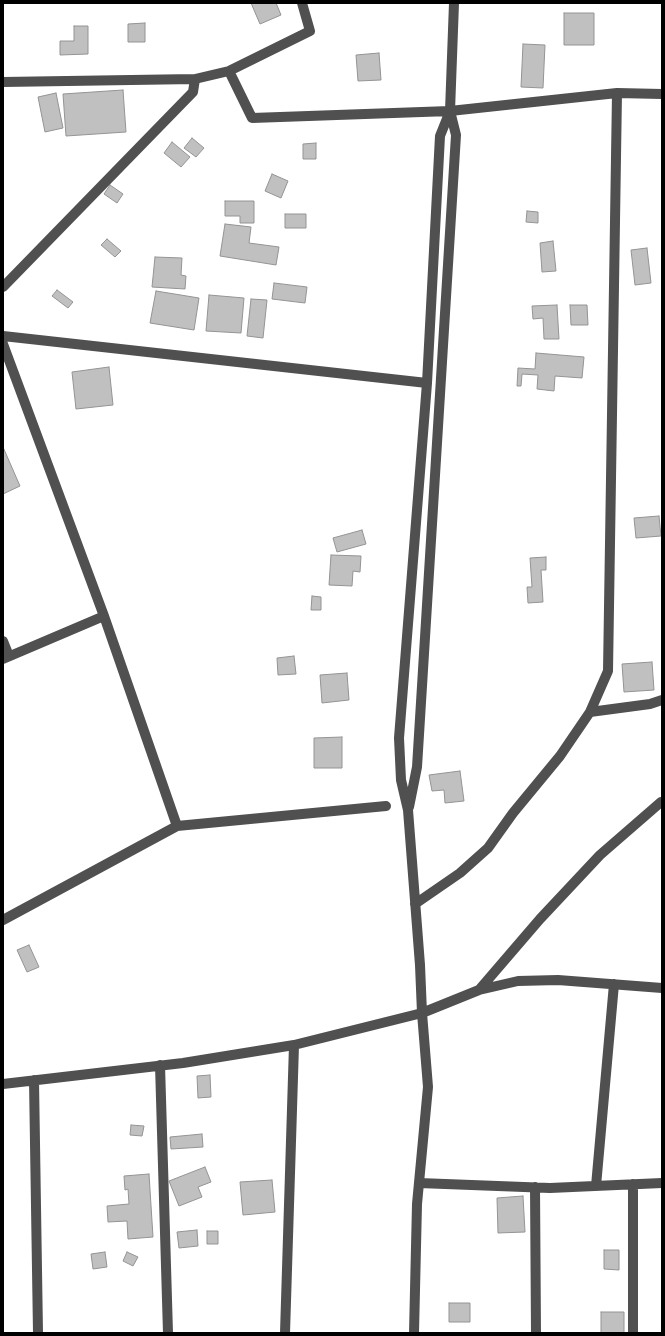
<!DOCTYPE html>
<style>
body{margin:0}
#map{position:relative;width:665px;height:1336px;overflow:hidden;background:#fff;font-family:Mulish,sans-serif}
canvas{display:block}
.frame{position:absolute;inset:0;border:4px solid #000;pointer-events:none}
</style>
<div id="map">
<canvas width="665" height="1336"></canvas>
<div class="frame"></div>
</div>
<script>
const g = document.querySelector('canvas').getContext('2d');
g.lineJoin = 'round';
function fill(path, color) {
  g.fillStyle = color;
  g.fill(path, 'evenodd');
}
function poly(rows) {
  const path = new Path2D();
  for (const r of rows) {
    path.moveTo(r[0], r[1]);
    for (let i = 2; i < r.length; i += 2) path.lineTo(r[i], r[i + 1]);
  }
  return path;
}
function stroke(path, color, width, dash) {
  g.strokeStyle = color;
  g.lineWidth = width;
  g.lineCap = dash ? 'butt' : 'round';
  g.setLineDash(dash || []);
  g.stroke(path);
}
const building = poly([
 [251,3,276,3,281,15,260,24,251,3],
 [564,13,594,13,594,45,564,45,564,13],
 [145,23,145,42,128,42,128,24,145,23],
 [74,26,88,26,88,54,60,55,60,41,74,41,74,26],
 [523,44,545,45,543,88,521,87,523,44],
 [379,53,381,80,358,81,356,55,379,53],
 [123,90,126,132,66,136,63,94,123,90],
 [56,93,63,128,45,132,38,97,56,93],
 [192,138,204,148,196,157,184,148,192,138],
 [172,142,190,157,181,167,164,153,172,142],
 [316,143,316,159,303,159,303,144,316,143],
 [272,174,288,181,281,198,265,191,272,174],
 [110,185,123,194,117,203,104,194,110,185],
 [225,201,254,201,254,223,240,223,240,216,225,216,225,201],
 [527,211,538,212,538,223,526,222,527,211],
 [285,214,306,214,306,228,285,228,285,214],
 [225,224,251,227,249,243,279,247,276,265,220,256,225,224],
 [107,239,121,251,115,257,101,245,107,239],
 [553,241,556,271,542,272,540,243,553,241],
 [647,248,651,283,635,285,631,250,647,248],
 [155,257,182,258,181,275,186,276,185,289,152,287,155,257],
 [274,283,307,287,305,303,272,299,274,283],
 [57,290,73,302,68,308,52,296,57,290],
 [156,291,199,298,194,330,150,323,156,291],
 [209,295,244,298,241,333,206,331,209,295],
 [251,299,267,300,263,338,247,336,251,299],
 [557,305,559,339,544,339,543,318,533,319,532,306,557,305],
 [570,305,587,305,588,325,571,325,570,305],
 [536,353,584,357,582,378,555,376,554,391,537,389,538,375,522,374,521,386,517,386,518,368,535,369,536,353],
 [109,367,113,405,76,409,72,372,109,367],
 [3,447,20,486,3,494,3,447],
 [659,516,661,536,636,538,634,518,659,516],
 [362,530,366,544,337,552,333,538,362,530],
 [331,555,361,556,360,572,353,571,352,586,329,585,331,555],
 [546,557,546,570,541,570,543,602,528,603,527,587,532,587,530,558,546,557],
 [312,596,321,597,321,610,311,610,312,596],
 [294,656,296,674,278,675,277,658,294,656],
 [652,662,654,690,624,692,622,664,652,662],
 [347,673,349,700,322,703,320,675,347,673],
 [342,737,342,768,314,768,314,738,342,737],
 [460,771,464,801,445,803,444,790,432,791,429,775,460,771],
 [29,945,39,967,27,972,17,950,29,945],
 [210,1075,211,1097,198,1098,197,1076,210,1075],
 [131,1125,144,1126,142,1136,130,1135,131,1125],
 [202,1134,203,1147,171,1149,170,1137,202,1134],
 [205,1167,211,1182,198,1187,202,1197,179,1206,169,1181,205,1167],
 [149,1174,153,1237,128,1239,127,1221,108,1222,107,1206,129,1204,128,1189,125,1190,124,1176,149,1174],
 [272,1180,275,1212,243,1215,240,1182,272,1180],
 [523,1196,525,1232,498,1233,497,1198,523,1196],
 [197,1230,198,1246,179,1248,177,1232,197,1230],
 [207,1231,218,1231,218,1244,207,1244,207,1231],
 [604,1250,619,1250,619,1270,604,1269,604,1250],
 [105,1252,107,1267,93,1269,91,1254,105,1252],
 [127,1252,138,1257,133,1266,123,1261,127,1252],
 [449,1303,470,1303,470,1322,449,1322,449,1303],
 [601,1312,624,1312,624,1333,601,1333,601,1312]
]);
fill(building, '#c0c0c0');
stroke(building, '#949494', 1);
stroke(poly([
 [302,3,310,31,229,71,252,118,450,111,617,93],
 [3,82,195,79,229,71],
 [3,287,193,92,195,79],
 [3,336,427,383],
 [3,344,104,616,177,826],
 [3,641,9,656],
 [3,659,104,616],
 [590,712,650,704,662,700],
 [409,807,417,767,456,135,450,111,454,3],
 [415,904,460,873,488,848,513,813,560,756,590,712,608,671,617,93,662,94],
 [3,920,177,826,386,806],
 [479,990,540,919,600,855,661,802],
 [160,1065,168,1333],
 [34,1080,38,1333],
 [3,1084,183,1063,294,1045,422,1013,479,990,518,981,558,980,662,988],
 [419,1183,550,1188,662,1183],
 [633,1184,633,1333],
 [596,1186,614,984],
 [535,1187,536,1333],
 [285,1333,294,1045],
 [414,1333,417,1204,428,1087,422,1013,420,965,408,810,401,780,399,738,427,383,440,136,450,111]
]), '#505050', 10);
</script>
